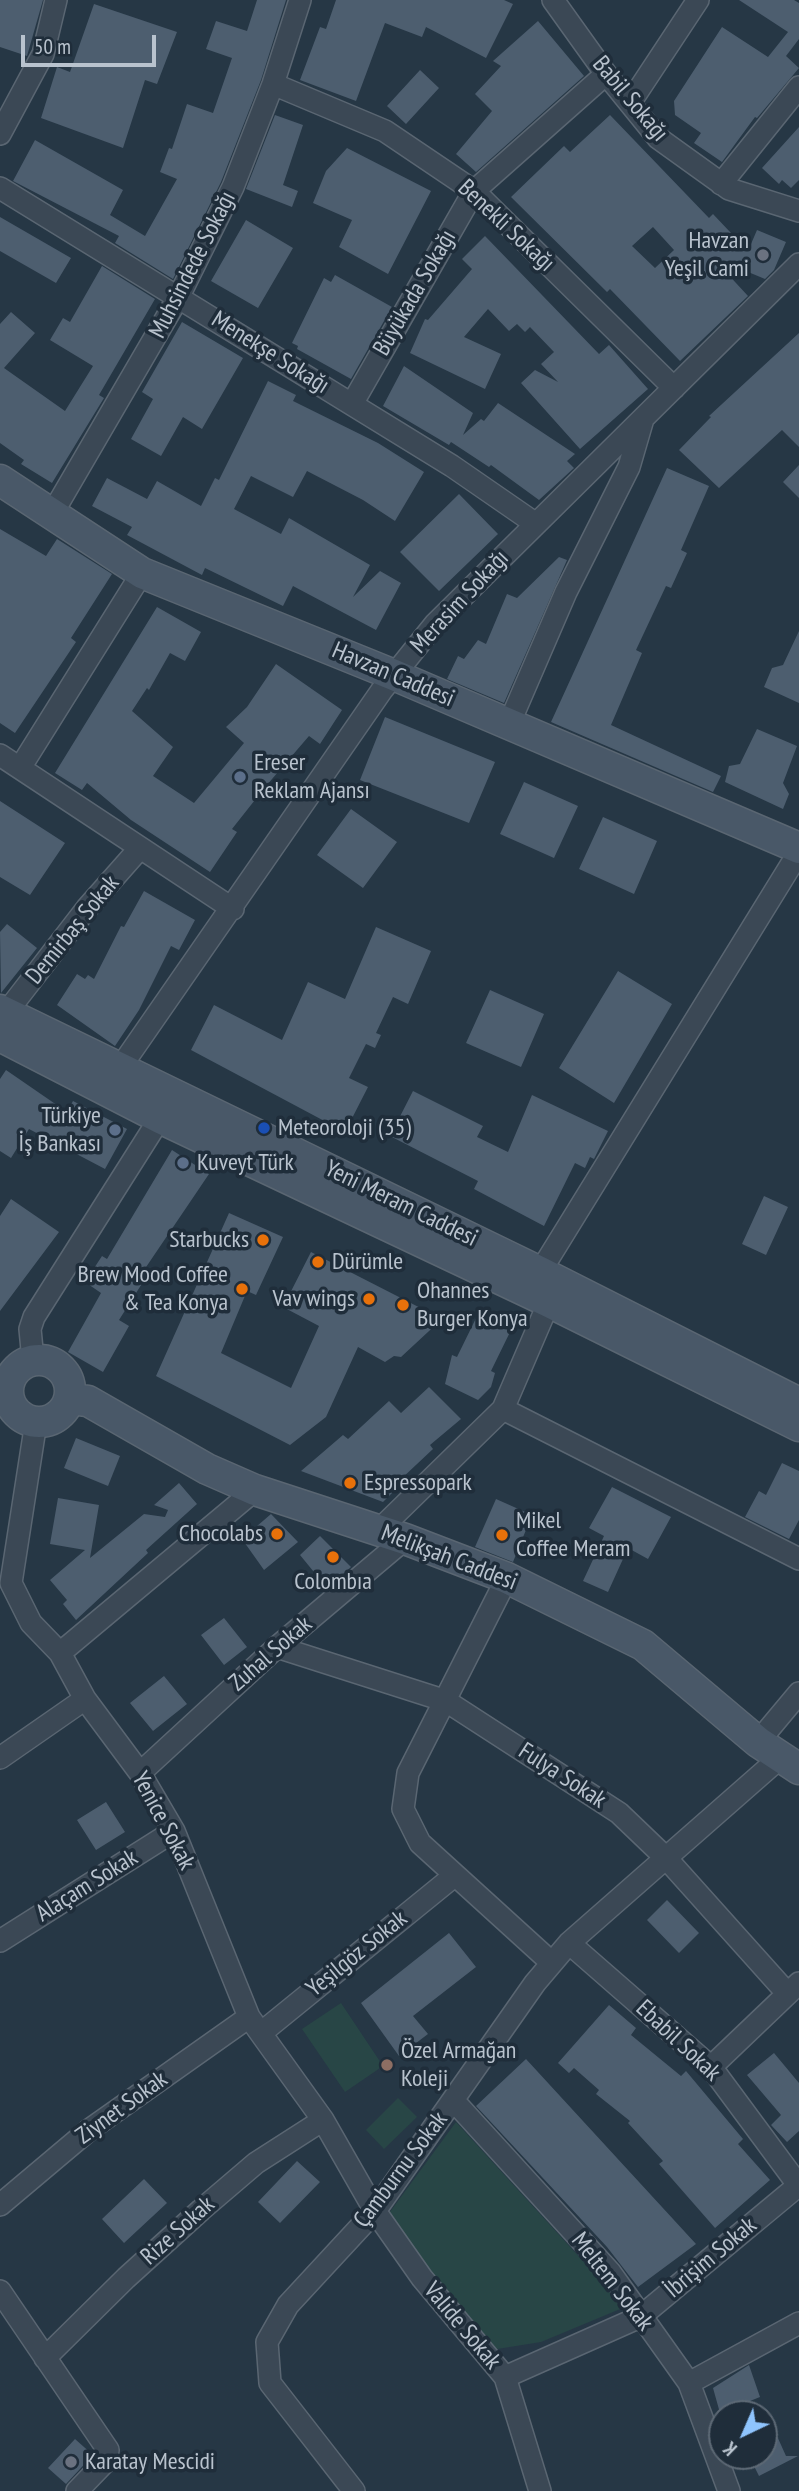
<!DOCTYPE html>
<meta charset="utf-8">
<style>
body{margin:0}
#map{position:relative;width:799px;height:2491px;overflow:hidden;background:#263745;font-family:"PT Sans Narrow",sans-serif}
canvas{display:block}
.north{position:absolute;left:708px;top:2400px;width:70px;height:70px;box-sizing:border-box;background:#1f2d3a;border:2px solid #5d6975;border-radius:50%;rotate:224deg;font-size:19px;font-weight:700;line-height:28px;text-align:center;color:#b9c3ce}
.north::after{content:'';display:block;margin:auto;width:24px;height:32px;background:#8fc4fd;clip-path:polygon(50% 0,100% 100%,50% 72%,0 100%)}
.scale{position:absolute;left:21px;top:35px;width:135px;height:32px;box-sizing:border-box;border:4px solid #b9c3ce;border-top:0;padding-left:9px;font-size:21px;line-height:24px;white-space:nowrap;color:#b9c3ce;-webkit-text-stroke:5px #1f2d3a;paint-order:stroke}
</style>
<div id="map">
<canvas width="799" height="2491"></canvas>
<div class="north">K</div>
<div class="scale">50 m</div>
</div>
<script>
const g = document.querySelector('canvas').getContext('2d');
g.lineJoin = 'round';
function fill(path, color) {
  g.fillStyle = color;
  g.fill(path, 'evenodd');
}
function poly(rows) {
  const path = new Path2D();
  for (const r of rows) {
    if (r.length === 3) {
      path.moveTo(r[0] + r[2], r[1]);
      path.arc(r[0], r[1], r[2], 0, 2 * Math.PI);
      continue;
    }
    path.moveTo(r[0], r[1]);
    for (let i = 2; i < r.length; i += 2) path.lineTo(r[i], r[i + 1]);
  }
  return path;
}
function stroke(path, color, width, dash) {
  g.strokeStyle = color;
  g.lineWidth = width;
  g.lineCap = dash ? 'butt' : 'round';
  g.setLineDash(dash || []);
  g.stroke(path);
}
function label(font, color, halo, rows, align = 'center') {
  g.font = font + ' "PT Sans Narrow",sans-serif';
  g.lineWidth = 7;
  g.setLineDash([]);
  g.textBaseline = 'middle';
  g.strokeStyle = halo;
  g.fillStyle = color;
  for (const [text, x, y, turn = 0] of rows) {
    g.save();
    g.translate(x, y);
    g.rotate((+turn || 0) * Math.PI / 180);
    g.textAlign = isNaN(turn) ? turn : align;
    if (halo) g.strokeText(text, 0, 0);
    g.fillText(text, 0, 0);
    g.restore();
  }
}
fill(poly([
 [341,2003,383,2066,345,2092,302,2029],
 [398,2098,417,2117,384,2149,366,2130],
 [456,2122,625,2307,541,2342,491,2350,384,2220]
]), '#284646');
fill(poly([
 [0,0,43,0,27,56,0,47],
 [257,0,286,0,261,80,221,182,173,279,115,243,119,236,13,181,35,140,123,190,110,215,145,236,177,179,160,172,169,148,172,149,187,104,213,113,232,58,206,49,216,21,247,31],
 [336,0,504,0,513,4,486,58,426,27,422,37,385,23,356,101,300,80,320,27,326,29],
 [739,0,794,0,799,3,799,39,786,56,799,68,757,118,755,117,722,162,694,143,701,133,675,115,674,101,722,27,768,57,788,32],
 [94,4,177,32,157,84,145,80,123,148,41,118,57,67,70,72],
 [538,21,584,76,476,172,456,154,492,111,475,94,501,66,493,61],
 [420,70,439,88,406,124,387,106],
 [275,115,303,125,283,185,298,191,292,207,246,189],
 [610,115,709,218,713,214,748,251,757,230,786,242,774,270,765,279,712,257,748,296,680,361,610,289,607,292,511,197,564,146,570,152],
 [653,227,674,250,655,268,632,246],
 [799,127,799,180,791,188,782,180,779,184,762,168],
 [347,148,431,191,388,274,339,247,352,220,313,203,326,171],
 [0,217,71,258,56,283,0,251],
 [246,220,293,248,258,308,211,281],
 [485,236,599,354,609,345,648,389,580,449,521,383,535,370,558,382,541,364,554,352,530,327,525,332,517,324,509,331,488,309,464,337,501,354,485,389,410,353,425,319,428,320,472,269,462,259],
 [102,266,155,299,99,395,104,398,52,483,21,464,24,460,0,443,0,324,11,312,35,333,4,368,65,411,93,366,50,340,63,318,70,322],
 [335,275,392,307,351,379,297,349,298,346,292,343,324,278,331,282],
 [182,322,243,358,202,429,183,417,161,456,131,439,153,399,142,392],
 [799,333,799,447,782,430,719,488,679,450,711,417,709,416],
 [404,366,473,413,463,435,481,419,484,421,498,403,575,454,567,461,574,468,539,500,491,465,489,467,451,442,449,445,383,406],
 [268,381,296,395,293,401,378,443,424,472,395,521,363,500,307,471,293,497,251,476,234,509,281,534,289,518,370,565,353,597,380,571,401,583,376,630,293,586,283,606,205,568,202,575,127,535,132,527,92,506,107,478,147,499,157,481,201,506,215,478,219,480],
 [799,465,799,498,783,482],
 [667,468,709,486,681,550,687,553,671,588,666,586,636,650,642,653,611,725,721,776,713,792,551,722],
 [459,494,498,534,439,591,400,552],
 [0,529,46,556,57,539,112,574,71,638,76,642,15,733,0,723],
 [559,557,567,560,504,703,447,679,458,656,464,659,478,640,486,644,507,594,517,598],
 [157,607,201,632,185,661,170,653,149,690,147,688,132,711,173,747,153,776,194,803,244,743,226,727,247,707,276,664,342,710,320,744,309,736,266,786,232,829,237,832,210,872,131,820,87,783,82,790,55,773],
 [799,631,799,703,764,687,772,668,783,665],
 [385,717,495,762,469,823,360,780],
 [757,729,797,746,783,783,789,794,783,809,725,782,729,766,740,764],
 [524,782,578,806,554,858,500,834],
 [0,801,65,843,30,895,0,877],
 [351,809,397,842,363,888,317,855],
 [603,817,657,841,634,894,579,869],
 [144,891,195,920,179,950,171,946,139,1010,115,1046,57,1005,77,974,85,979,88,975,94,979,121,926,124,927],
 [7,924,37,948,1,993,0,932],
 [376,927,431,951,408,1004,393,997,376,1033,381,1035,375,1048,366,1044,349,1078,368,1087,345,1132,191,1050,214,1005,282,1040,308,982,345,999],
 [618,971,672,1004,614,1103,559,1068],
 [490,990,544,1014,521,1067,466,1043],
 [6,1070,67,1112,73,1101,127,1129,105,1169,29,1129,11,1158,0,1151,0,1079],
 [413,1091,483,1126,477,1137,508,1152,532,1095,608,1131,594,1159,590,1157,585,1168,575,1163,544,1226,474,1189,478,1181,390,1136],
 [172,1150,209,1174,138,1279,143,1282,119,1320,129,1326,103,1372,68,1352,101,1293,85,1282,102,1256,107,1259],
 [764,1196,788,1207,766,1255,742,1244],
 [11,1199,59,1232,0,1311,0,1216],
 [229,1213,283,1237,256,1295,247,1291,221,1353,291,1388,319,1326,283,1307,311,1252,442,1319,401,1357,394,1356,385,1362,358,1347,326,1417,290,1445,156,1376],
 [479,1312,512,1328,491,1371,495,1373,491,1387,478,1400,445,1384,452,1355,457,1357],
 [429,1387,461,1419,430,1445,433,1449,400,1480,403,1482,383,1502,301,1471,343,1435,348,1439,389,1401,401,1413],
 [76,1438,120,1456,108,1486,64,1468],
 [782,1463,799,1471,799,1520,789,1539,745,1517,759,1491,766,1495],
 [179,1483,197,1504,146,1550,148,1553,76,1620,63,1604,67,1600,50,1580,85,1550,50,1544,58,1498,99,1505,90,1558,144,1514,165,1517,168,1510,154,1505],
 [612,1487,671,1517,648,1559,628,1548,608,1592,583,1581,604,1536,589,1528],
 [496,1499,532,1515,513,1562,475,1547],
 [271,1514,298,1542,264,1570,242,1539],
 [320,1536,351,1567,327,1588,300,1555],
 [224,1618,247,1647,224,1665,201,1635],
 [164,1676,187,1704,153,1731,130,1703],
 [106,1802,125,1832,96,1850,77,1820],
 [667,1900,699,1933,679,1953,647,1920],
 [449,1933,476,1967,413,2016,428,2034,399,2056,361,2003],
 [609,2005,636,2028,631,2035,681,2076,686,2071,743,2139,738,2144,770,2180,715,2228,659,2164,663,2161,628,2123,630,2121,596,2094,599,2090,574,2068,569,2073,558,2063],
 [774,2053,799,2083,799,2131,787,2142,771,2125,781,2115,747,2075],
 [526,2059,696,2244,638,2287,607,2247,476,2106],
 [297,2161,320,2182,280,2223,258,2202],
 [144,2179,167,2203,124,2243,102,2219],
 [749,2365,760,2397,720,2413,713,2388],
 [777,2436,786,2456,798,2456,759,2476,749,2456,764,2456,764,2444],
 [75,2439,93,2455,66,2484,48,2468]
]), '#4d5e6f');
const street = poly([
 [553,0,606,74,658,138,729,189,799,211],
 [273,84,385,131,474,191,674,388],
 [630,103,698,0],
 [0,134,43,54,56,0],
 [721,184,799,87],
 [0,188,452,466,536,524],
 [352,404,474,191,606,74],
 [52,514,179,296,233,187,273,84,300,0],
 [509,724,566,592,629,467,643,419],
 [0,755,233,909],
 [20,768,142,573],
 [6,1013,87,908,140,848],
 [113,1078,382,690,435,624,799,264],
 [540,1272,799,852],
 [33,1360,30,1329,34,1317,160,1118],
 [0,1390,8,1393],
 [503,1409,799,1559],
 [36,1422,11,1583,31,1623,60,1653,85,1699,140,1773,174,1831,249,2017,323,2120,375,2211,422,2278,505,2377,540,2491],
 [379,1530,503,1409,549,1302],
 [507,1578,408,1773,403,1809,420,1843,552,1963],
 [277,1647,446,1701,619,1813,666,1858,787,1993],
 [60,1653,255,1490],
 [758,1742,799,1693],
 [0,1758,85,1699],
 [140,1773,277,1647,405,1539],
 [0,1941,174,1831],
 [569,1943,711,2067,799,2186],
 [261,2033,454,1876],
 [711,2067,799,1983],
 [453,2100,610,2272,689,2383,729,2491],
 [0,2205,89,2130,249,2017],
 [0,2291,108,2450,106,2461,77,2491],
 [45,2358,126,2278,201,2210,256,2163,323,2120],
 [505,2377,640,2317,799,2185],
 [689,2383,799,2323],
 [354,2491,270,2383,267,2342,288,2305,375,2211,535,1983,569,1943,782,1756]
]);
const secondary = poly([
 [0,480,142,573,394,675,799,848],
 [0,1010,540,1272,799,1403],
 [0,1036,160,1118,549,1302,799,1426],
 [39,1391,31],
 [70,1399,88,1401,207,1469,255,1490,405,1539,507,1578,643,1645,758,1742,799,1769]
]);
stroke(street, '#5a6672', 24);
stroke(secondary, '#5a6672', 33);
stroke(street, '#3b4855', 21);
stroke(secondary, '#495868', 30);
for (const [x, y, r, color] of [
 [763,255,7,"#6b7280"],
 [240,777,7,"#5c6f8a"],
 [264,1128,7,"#1a4fb4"],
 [115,1130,7,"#5c6f8a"],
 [183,1163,7,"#5c6f8a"],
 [263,1240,7,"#e8710a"],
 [318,1262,7,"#e8710a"],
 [242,1289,7,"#e8710a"],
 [369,1299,7,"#e8710a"],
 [403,1305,7,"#e8710a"],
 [350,1483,7,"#e8710a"],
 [277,1534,7,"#e8710a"],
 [502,1535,7,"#e8710a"],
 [333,1557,7,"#e8710a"],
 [387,2065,7,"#8d6e63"],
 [71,2462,7,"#6b7280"]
]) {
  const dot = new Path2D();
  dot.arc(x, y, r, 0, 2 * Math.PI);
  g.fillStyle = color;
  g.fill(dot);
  stroke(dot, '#1f2d3a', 2.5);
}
label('24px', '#b9c3ce', '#1f2d3a', [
 ["Babil Sokağı",630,99,50],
 ["Benekli Sokağı",506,226,43],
 ["Muhsindede Sokağı",193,265,-63],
 ["Büyükada Sokağı",415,293,-60],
 ["Menekşe Sokağı",270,353,32],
 ["Merasim Sokağı",460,602,-47],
 ["Havzan Caddesi",393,675,23],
 ["Demirbaş Sokak",73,930,-51],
 ["Yeni Meram Caddesi",401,1204,26],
 ["Melikşah Caddesi",449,1558,21],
 ["Zuhal Sokak",271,1654,-41],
 ["Fulya Sokak",562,1776,33],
 ["Yenice Sokak",163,1821,62],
 ["Alaçam Sokak",87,1886,-32],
 ["Yeşilgöz Sokak",357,1954,-39],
 ["Ebabil Sokak",678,2041,43],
 ["Ziynet Sokak",122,2108,-36],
 ["Çamburnu Sokak",401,2170,-53],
 ["Rize Sokak",178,2231,-42],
 ["İbrişim Sokak",711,2258,-40],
 ["Meltem Sokak",612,2282,52],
 ["Valide Sokak",462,2326,50]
]);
label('24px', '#b9c3ce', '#1f2d3a', [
 ["Havzan",749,241,"right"],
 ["Yeşil Cami",749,269,"right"],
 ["Ereser",254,763],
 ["Reklam Ajansı",254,791],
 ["Türkiye",101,1116,"right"],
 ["İş Bankası",101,1144,"right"],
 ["Meteoroloji (35)",278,1128],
 ["Kuveyt Türk",197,1163],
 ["Starbucks",249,1240,"right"],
 ["Dürümle",332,1262],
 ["Brew Mood Coffee",228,1275,"right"],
 ["& Tea Konya",228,1303,"right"],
 ["Ohannes",417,1291],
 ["Burger Konya",417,1319],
 ["Vav wings",355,1299,"right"],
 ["Espressopark",364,1483],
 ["Mikel",516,1521],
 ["Coffee Meram",516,1549],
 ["Chocolabs",263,1534,"right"],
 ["Colombıa",333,1582,"center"],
 ["Özel Armağan",401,2051],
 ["Koleji",401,2079],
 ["Karatay Mescidi",85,2462]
], 'left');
</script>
